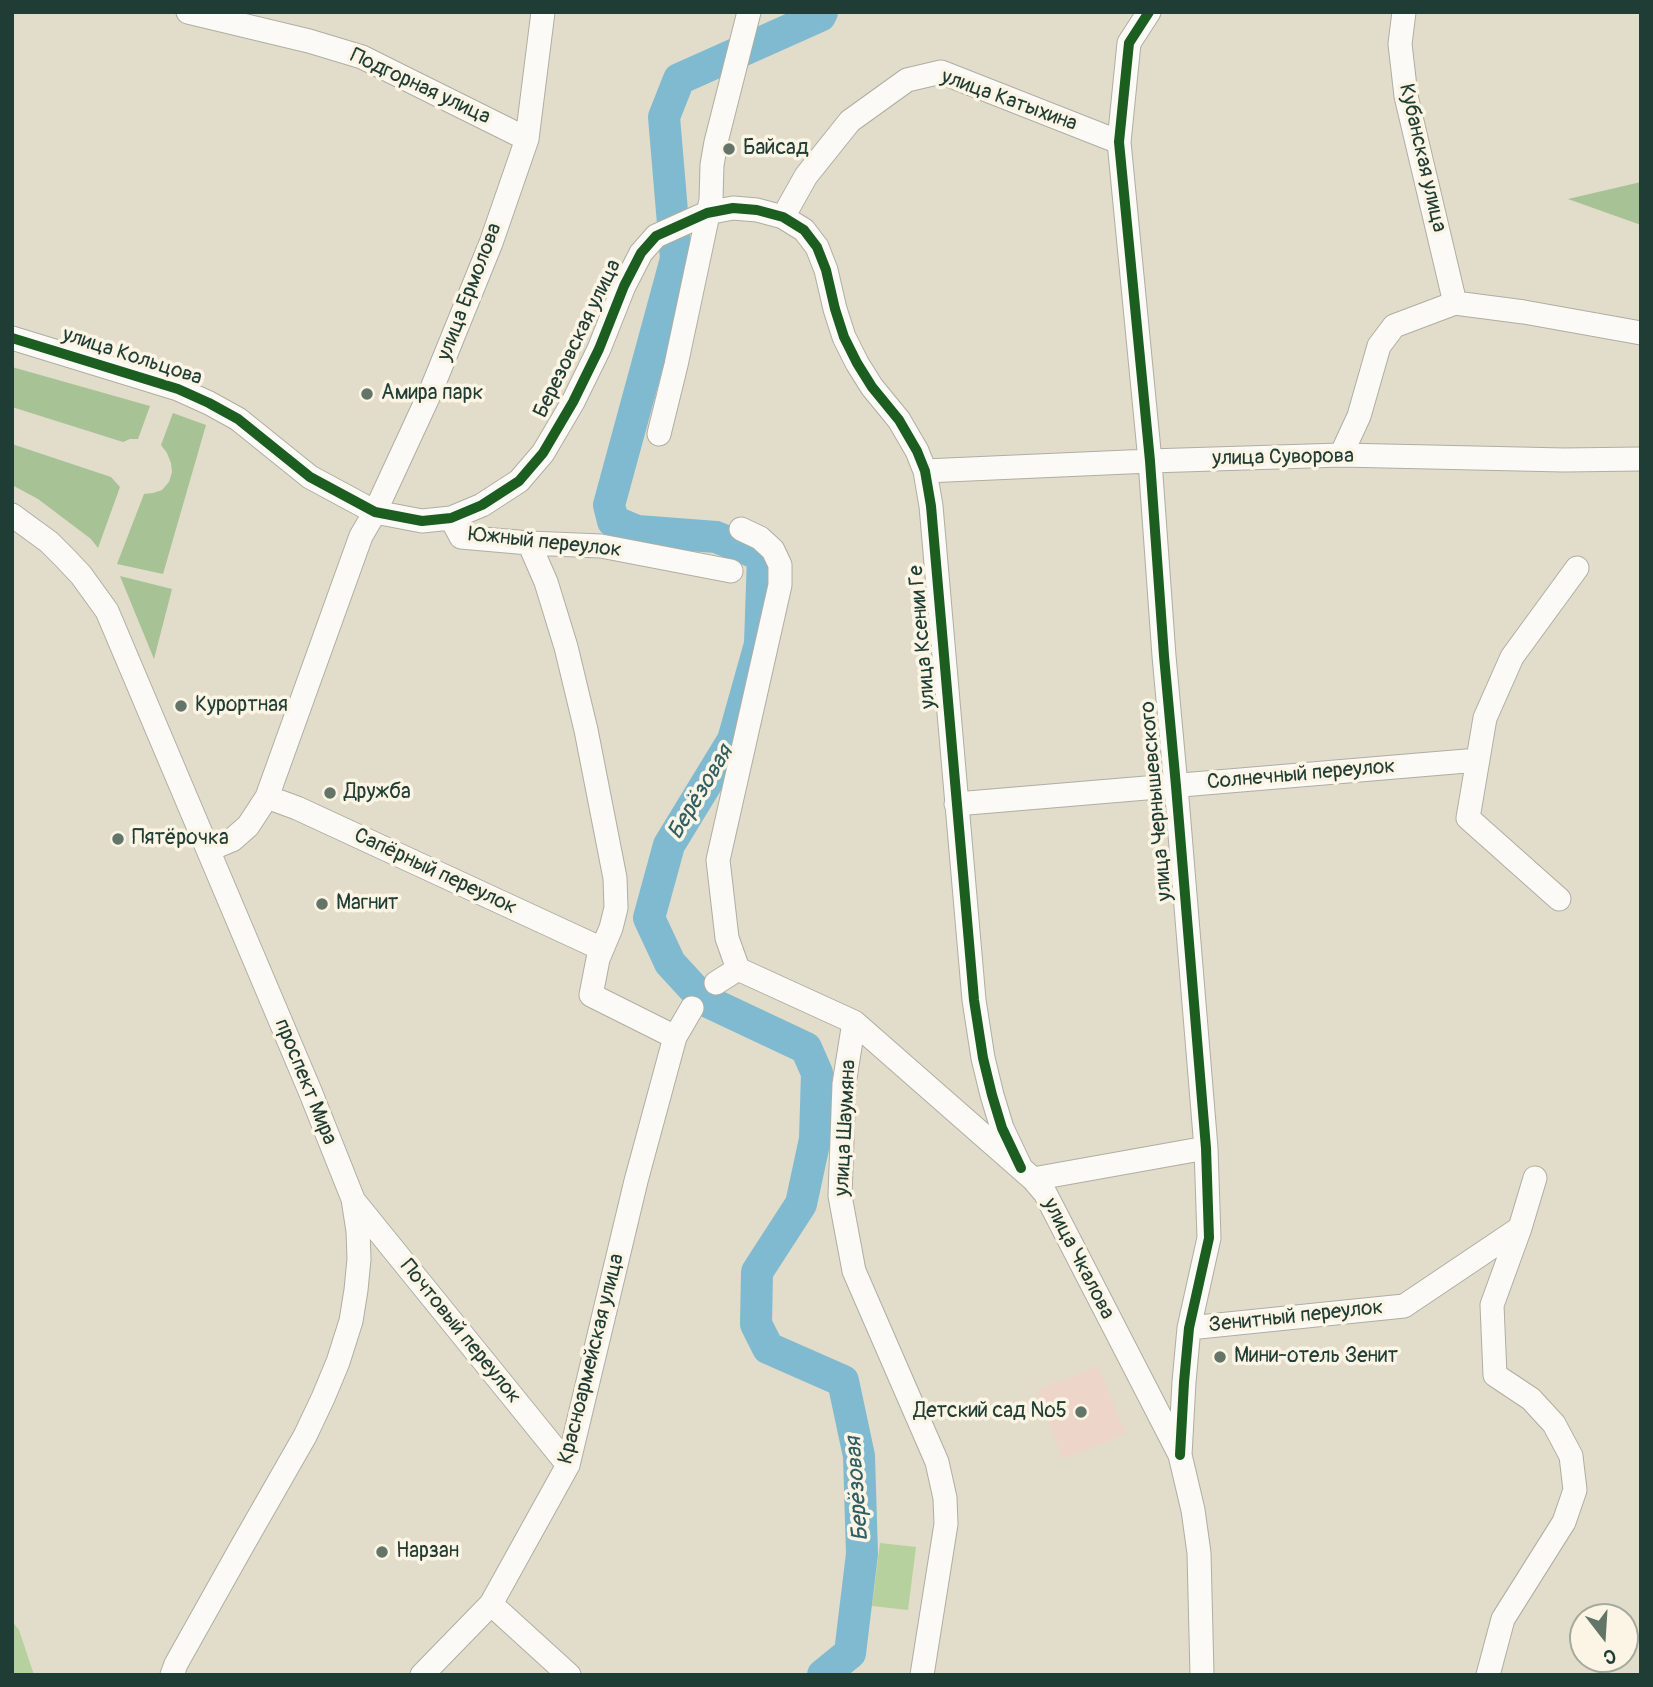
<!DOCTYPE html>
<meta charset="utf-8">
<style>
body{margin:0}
#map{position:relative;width:1653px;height:1687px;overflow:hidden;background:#e2dcca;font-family:Pangolin,sans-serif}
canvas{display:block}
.frame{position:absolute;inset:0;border:14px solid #1f3d34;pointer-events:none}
.north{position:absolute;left:1569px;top:1603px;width:70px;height:70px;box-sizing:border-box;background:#fcf5e5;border:2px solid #a4ab9e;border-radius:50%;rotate:163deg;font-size:19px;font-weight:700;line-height:28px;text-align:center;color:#1f3d34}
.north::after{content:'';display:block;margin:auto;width:24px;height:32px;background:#637568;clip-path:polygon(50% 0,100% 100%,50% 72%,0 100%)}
</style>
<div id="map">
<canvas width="1653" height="1687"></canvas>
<div class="frame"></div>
<div class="north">С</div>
</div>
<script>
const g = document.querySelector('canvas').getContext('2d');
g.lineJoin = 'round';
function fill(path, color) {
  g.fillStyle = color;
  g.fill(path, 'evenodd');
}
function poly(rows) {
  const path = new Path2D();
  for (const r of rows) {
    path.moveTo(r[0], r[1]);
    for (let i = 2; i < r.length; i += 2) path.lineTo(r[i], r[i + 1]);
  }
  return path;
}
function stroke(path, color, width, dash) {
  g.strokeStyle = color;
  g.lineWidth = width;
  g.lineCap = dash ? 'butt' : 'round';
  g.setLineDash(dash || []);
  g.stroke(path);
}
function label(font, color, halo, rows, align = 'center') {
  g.font = font + ' Pangolin,sans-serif';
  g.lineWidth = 7;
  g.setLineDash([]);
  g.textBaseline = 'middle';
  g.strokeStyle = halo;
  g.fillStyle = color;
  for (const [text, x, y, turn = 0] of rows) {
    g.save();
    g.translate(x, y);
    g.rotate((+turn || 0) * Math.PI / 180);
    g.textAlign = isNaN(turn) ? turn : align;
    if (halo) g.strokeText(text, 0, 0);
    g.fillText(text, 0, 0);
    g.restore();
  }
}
fill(poly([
 [1098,1366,1126,1434,1063,1459,1036,1391]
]), '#eed5ca');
fill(poly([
 [880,1543,916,1547,908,1610,872,1606],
 [12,1621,19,1630,34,1675,12,1675]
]), '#b7d19e');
fill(poly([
 [1641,182,1641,225,1568,199],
 [12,367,150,406,138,439,130,439,123,442,12,407],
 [173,413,206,425,163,574,117,564,144,494,153,493,162,490,169,482,172,472,171,463,167,453,161,445],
 [12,444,111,477,120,487,98,548,91,539,38,499,12,485],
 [120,576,172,589,154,659]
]), '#a7c295');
stroke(poly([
 [822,12,820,16,679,79,664,117,676,259,609,505,613,521,637,531,716,537,763,556,760,644,733,740,669,845,649,918,670,963,704,1000,806,1048,817,1073,815,1139,801,1204,757,1272,756,1324,768,1348,843,1381,859,1456,862,1554,850,1653,823,1675]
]), '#7fbad0', 32);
const minor = poly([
 [188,12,309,41,362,57,527,139],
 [1149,12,1129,43,1119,142,1150,461,1164,656,1176,786,1206,1148,1209,1238,1189,1328,1184,1382,1180,1455],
 [1404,12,1400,44,1406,96,1455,303],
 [783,217,806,176,850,121,907,80,941,72,1119,142],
 [12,338,178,389,209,403,238,419,310,477,375,512,422,521,451,518,482,505,519,481,543,453,573,402,599,349,624,286,641,253,656,236,707,213,733,208,757,210,783,217,804,230,817,247,826,270,835,309,844,337,857,363,872,387,899,420,917,451,925,471,931,506,974,1000,983,1058,992,1095,1002,1128,1021,1168],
 [659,434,676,365,711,200,712,165,716,142,749,12],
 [1341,455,1359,416,1379,346,1394,326,1455,303,1524,312,1641,333],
 [925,471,1150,461,1341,455,1564,460,1641,459],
 [12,515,49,542,65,558,81,575,107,611,310,1091,353,1199,358,1231,359,1259,356,1290,351,1321,338,1362,323,1398,305,1436,241,1548,176,1664,172,1675],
 [451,518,461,537,529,543,601,546,731,571],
 [529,543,546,582,566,647,586,730,615,878,616,908,611,928,598,959,591,995,675,1037],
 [267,797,297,808,602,949],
 [956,804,1478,760],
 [208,850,232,840,248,826,267,797,361,536,375,512,430,393,491,243,527,139,543,12],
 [1559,899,1468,818,1485,718,1512,657,1577,568],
 [738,969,727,938,718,860,780,585,780,565,773,550,760,538,741,529],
 [716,983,738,969,854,1022,1033,1179,1045,1193,1180,1455,1193,1510,1199,1553,1202,1675],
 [854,1022,844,1084,840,1196,854,1271,937,1462,945,1498,946,1524,922,1675],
 [1033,1179,1206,1148],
 [354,1201,568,1465],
 [1189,1328,1404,1306,1520,1228,1535,1178],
 [491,1604,569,1675],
 [422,1675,491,1604,568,1465,636,1181,675,1037,692,1008],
 [1488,1675,1503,1619,1564,1522,1575,1490,1571,1456,1554,1424,1531,1399,1495,1375,1492,1305,1520,1228]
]);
stroke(minor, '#afaea2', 25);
stroke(minor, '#fbfaf7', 23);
stroke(poly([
 [1149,12,1129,43,1119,142,1150,461,1164,656,1176,786,1206,1148,1209,1238,1189,1328,1184,1382,1180,1455],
 [12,338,178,389,209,403,238,419,310,477,375,512,422,521,451,518,482,505,519,481,543,453,573,402,599,349,624,286,641,253,656,236,707,213,733,208,757,210,783,217,804,230,817,247,826,270,835,309,844,337,857,363,872,387,899,420,917,451,925,471,931,506,974,1000,983,1058,992,1095,1002,1128,1021,1168]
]), '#1b5e20', 10);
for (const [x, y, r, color] of [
 [729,149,7,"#637568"],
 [367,394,7,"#637568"],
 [181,706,7,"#637568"],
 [330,793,7,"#637568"],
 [118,839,7,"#637568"],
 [322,904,7,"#637568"],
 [1220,1357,7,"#637568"],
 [1081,1412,7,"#637568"],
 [382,1552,7,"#637568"]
]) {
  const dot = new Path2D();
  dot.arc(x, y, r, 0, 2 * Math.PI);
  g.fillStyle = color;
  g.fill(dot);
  stroke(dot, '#fcf5e5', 2.5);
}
label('21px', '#1f3d34', '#fcf5e5', [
 ["Подгорная улица",420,87,25],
 ["улица Катыхина",1009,101,20],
 ["Кубанская улица",1422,158,77],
 ["улица Ермолова",470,292,-69],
 ["Березовская улица",578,339,-64],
 ["улица Кольцова",132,357,18],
 ["улица Суворова",1283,458,-1],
 ["Южный переулок",545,543,6],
 ["улица Ксении Ге",923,637,-95],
 ["Солнечный переулок",1301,775,-5],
 ["улица Чернышевского",1157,801,-95],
 ["Сапёрный переулок",435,872,25],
 ["проспект Мира",305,1082,68],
 ["улица Шаумяна",846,1128,-87],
 ["улица Чкалова",1078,1259,63],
 ["Зенитный переулок",1296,1317,-6],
 ["Почтовый переулок",460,1332,51],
 ["Красноармейская улица",592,1359,-76]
]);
label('21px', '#1f3d34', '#fcf5e5', [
 ["Байсад",743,149],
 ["Амира парк",381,394],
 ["Курортная",195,706],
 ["Дружба",344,793],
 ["Пятёрочка",132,839],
 ["Магнит",336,904],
 ["Мини-отель Зенит",1234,1357],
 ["Детский сад №5",1067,1412,"right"],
 ["Нарзан",396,1552]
], 'left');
label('italic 23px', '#2f5e63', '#fcf5e5', [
 ["Берёзовая",701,793,-59],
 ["Берёзовая",858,1489,-94]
]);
</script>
